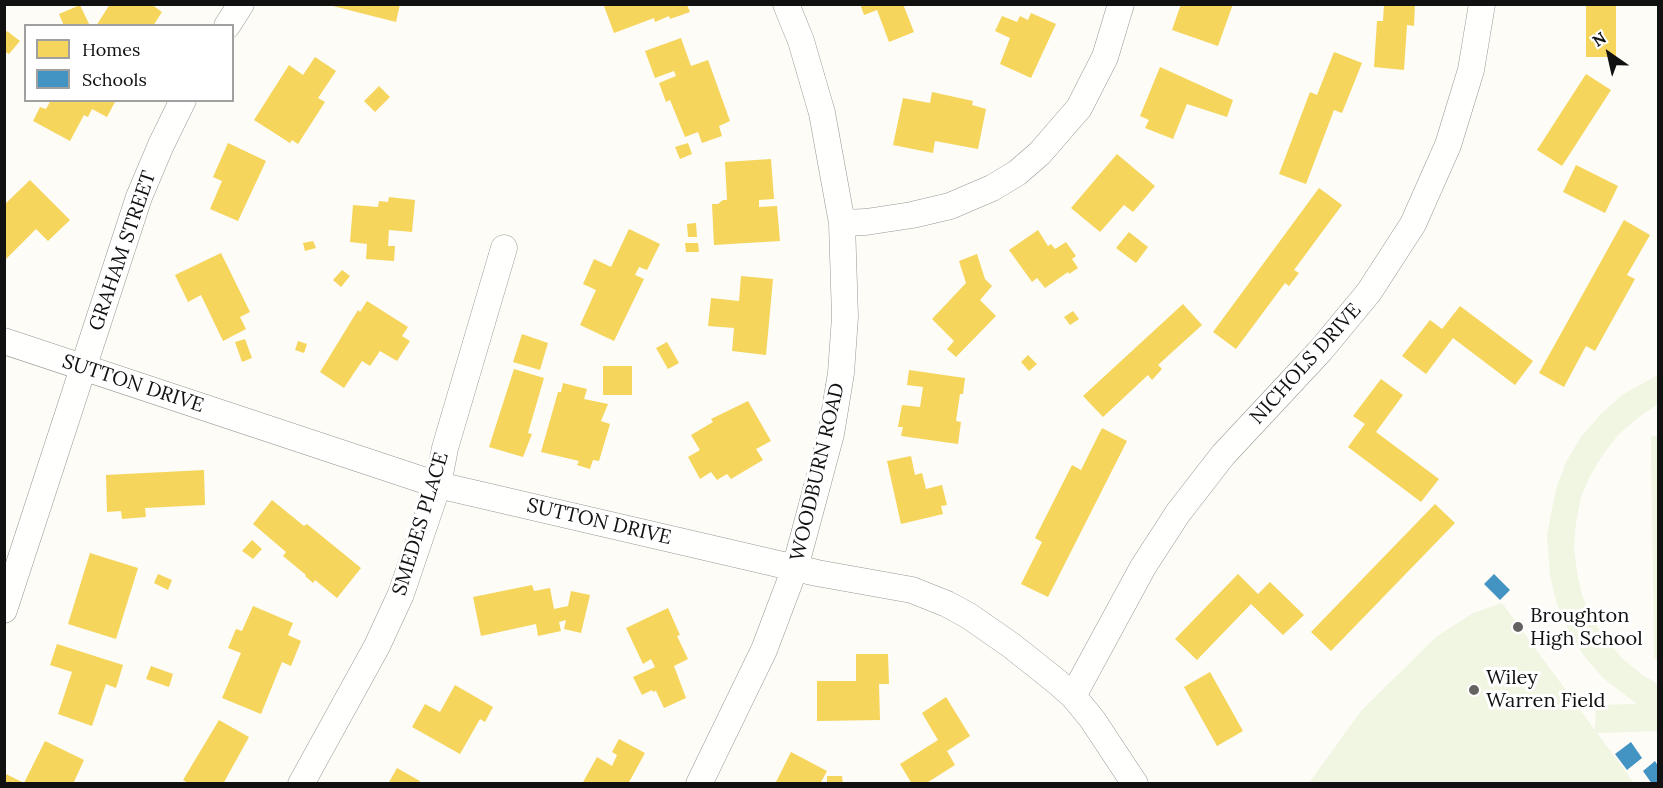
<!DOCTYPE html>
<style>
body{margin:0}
#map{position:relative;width:1663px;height:788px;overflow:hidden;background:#fdfcf7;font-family:Lora,serif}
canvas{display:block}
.frame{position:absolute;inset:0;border:6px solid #111;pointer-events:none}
.legend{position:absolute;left:24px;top:24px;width:210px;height:78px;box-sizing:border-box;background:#fff;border:2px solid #a0a0a0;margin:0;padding:8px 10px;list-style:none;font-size:18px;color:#111}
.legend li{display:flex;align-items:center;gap:12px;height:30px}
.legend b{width:30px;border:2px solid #a0a0a0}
.north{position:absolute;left:1579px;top:24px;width:60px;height:60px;-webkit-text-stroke:4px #fff;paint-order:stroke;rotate:326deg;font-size:16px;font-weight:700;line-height:24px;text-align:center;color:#111}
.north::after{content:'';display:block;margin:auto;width:21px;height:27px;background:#111;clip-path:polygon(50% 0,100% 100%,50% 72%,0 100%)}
</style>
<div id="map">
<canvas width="1663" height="788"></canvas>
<div class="frame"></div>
<ul class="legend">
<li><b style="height:16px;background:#f6d55c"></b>Homes</li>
<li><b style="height:16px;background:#4393c3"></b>Schools</li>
</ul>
<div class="north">N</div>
</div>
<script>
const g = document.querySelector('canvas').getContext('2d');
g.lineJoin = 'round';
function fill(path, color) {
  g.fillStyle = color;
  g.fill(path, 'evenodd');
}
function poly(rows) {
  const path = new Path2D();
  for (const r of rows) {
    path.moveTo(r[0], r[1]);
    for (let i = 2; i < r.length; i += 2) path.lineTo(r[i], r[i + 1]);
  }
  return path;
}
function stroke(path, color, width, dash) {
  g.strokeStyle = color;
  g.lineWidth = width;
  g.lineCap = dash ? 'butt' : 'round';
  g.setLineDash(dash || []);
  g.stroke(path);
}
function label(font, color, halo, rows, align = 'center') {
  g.font = font + ' Lora,serif';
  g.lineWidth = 6;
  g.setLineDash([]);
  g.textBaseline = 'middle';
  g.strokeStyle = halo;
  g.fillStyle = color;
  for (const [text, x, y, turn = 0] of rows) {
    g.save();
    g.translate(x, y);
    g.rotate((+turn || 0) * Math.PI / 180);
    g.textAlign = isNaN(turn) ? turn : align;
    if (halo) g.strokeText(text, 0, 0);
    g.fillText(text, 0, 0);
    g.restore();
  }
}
fill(poly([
 [1658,375,1658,404,1639,417,1619,434,1604,453,1591,474,1581,497,1576,522,1574,546,1577,572,1582,595,1592,619,1606,639,1622,658,1641,674,1658,684,1658,731,1597,733,1634,783,1309,783,1361,711,1436,637,1473,613,1502,603,1595,730,1596,705,1637,704,1603,678,1584,656,1569,632,1557,604,1550,576,1547,535,1556,489,1566,462,1581,437,1600,415,1622,395],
 [1651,436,1658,436,1658,659,1654,659]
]), '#f0f6e1');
fill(poly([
 [110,4,151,4,162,12,153,26,96,26],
 [325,4,400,4,396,22],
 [860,4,903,4,914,32,889,42,877,10,864,15],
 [1181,4,1233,4,1218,46,1172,30],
 [1384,4,1415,4,1414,26,1407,25,1404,70,1374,67,1377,21,1383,21],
 [1586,4,1616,4,1616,57,1586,57],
 [80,5,90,26,64,26,59,14],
 [609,5,687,5,690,12,670,19,669,16,655,22,654,18,614,33,604,6],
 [1031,13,1056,24,1031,78,1000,64,1010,38,995,31,1002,16,1017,22,1020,16,1028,20],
 [7,31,20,41,9,54,4,51,4,34],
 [681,38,691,66,708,60,730,121,719,126,722,136,702,143,698,132,685,137,670,100,666,102,659,83,676,76,674,71,655,78,645,51],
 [1334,52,1362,63,1342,113,1334,110,1306,184,1279,174,1310,92,1317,95],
 [315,57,336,71,318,98,325,102,298,144,292,140,290,143,254,120,289,65,303,75],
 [1160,67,1233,100,1227,117,1187,104,1173,139,1145,128,1149,120,1140,116],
 [1586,74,1611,90,1562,166,1537,150],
 [379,86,390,97,375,112,364,101],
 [932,92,973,101,972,105,986,109,978,149,935,141,933,153,893,145,903,98,930,103],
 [51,100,116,100,107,117,92,109,88,117,84,115,70,141,33,121,40,107,46,109],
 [228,143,266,161,238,221,210,209,222,181,213,177],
 [688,143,692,154,680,159,675,147],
 [1117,154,1155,186,1133,212,1124,205,1100,232,1071,208],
 [771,159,774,199,759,200,759,207,777,206,780,241,714,245,712,204,718,204,723,200,727,200,725,162],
 [1576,165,1618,186,1605,213,1563,192],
 [30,180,70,220,48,241,36,229,4,261,4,205],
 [1319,188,1342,205,1294,270,1299,273,1289,286,1285,283,1236,349,1213,332],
 [389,197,415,200,412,232,389,230,388,246,395,246,394,261,366,259,367,244,350,242,353,205,378,207,379,201,388,202],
 [1624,220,1650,235,1627,275,1635,279,1595,351,1586,346,1564,387,1539,373],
 [696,223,697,237,688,237,687,224],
 [629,229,660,244,647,270,639,267,635,275,644,279,614,341,580,325,596,290,583,284,594,259,611,267],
 [1038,230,1048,246,1051,244,1055,249,1066,242,1076,256,1072,259,1078,268,1069,274,1068,272,1045,288,1037,278,1032,282,1009,250],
 [1129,232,1148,247,1136,263,1116,248],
 [313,241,316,248,305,251,303,243],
 [685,243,698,243,699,252,686,252],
 [221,253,250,312,240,317,246,329,223,341,201,295,188,302,175,275],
 [977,254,985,279,992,286,980,300,996,316,956,357,947,349,954,341,932,319,966,283,959,261],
 [342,270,350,276,341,287,333,280],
 [741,276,773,279,766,355,732,351,734,328,708,326,711,298,739,301],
 [367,301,408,327,402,336,410,341,397,361,380,351,370,366,362,361,344,388,320,372,358,310,360,312],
 [1183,304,1202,325,1158,365,1162,369,1152,380,1148,375,1103,417,1083,396],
 [1460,306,1533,361,1515,385,1453,338,1426,374,1402,356,1430,320,1442,329],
 [1073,311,1079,319,1070,325,1064,317],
 [522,334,548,343,540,370,513,362],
 [245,339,252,358,242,362,235,342],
 [298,341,307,344,304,353,295,350],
 [667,342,679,363,668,369,656,348],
 [1028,355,1037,364,1029,371,1021,362],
 [603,366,632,366,632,395,603,395],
 [514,369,544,378,528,433,532,434,523,457,489,447],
 [909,370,965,378,963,394,960,394,956,421,961,422,958,444,901,436,903,427,898,427,902,405,920,407,923,387,907,385],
 [1381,379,1403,395,1376,432,1439,479,1421,502,1348,447,1365,424,1353,416],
 [563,383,587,389,584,399,608,404,601,421,610,424,599,461,593,460,590,469,577,465,579,461,541,452,558,392,561,392],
 [748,401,771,441,756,449,763,460,731,479,727,474,717,480,711,472,700,479,688,457,700,450,691,435,713,422,711,419],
 [1102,428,1127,441,1048,597,1021,584,1042,542,1035,538,1072,465,1081,470],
 [911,456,915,475,922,473,926,489,942,485,947,505,941,506,943,514,901,524,887,461],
 [204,470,205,505,145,508,146,517,122,519,121,511,107,512,106,475],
 [272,500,304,526,307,524,361,568,337,598,315,580,313,583,305,576,306,575,283,556,286,552,253,524],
 [1435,504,1455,523,1331,651,1311,632],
 [252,540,262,549,253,559,242,551],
 [90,553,138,568,116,639,68,624],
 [158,574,172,580,168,590,154,583],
 [1238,574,1258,594,1270,582,1304,615,1283,635,1251,604,1197,660,1175,639],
 [532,585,534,591,550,588,554,609,568,606,571,591,590,595,581,633,564,629,566,620,559,622,561,631,538,636,536,624,481,636,473,597],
 [253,606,293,623,288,635,301,641,291,666,282,662,261,714,222,698,241,653,228,648,236,629,242,631],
 [668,608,680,635,677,636,688,659,674,666,686,698,664,708,656,691,653,692,652,690,642,695,633,677,655,667,651,659,643,664,626,628],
 [57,644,123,665,116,688,106,684,92,726,58,714,72,672,50,665],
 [856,654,888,654,889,684,879,684,880,720,817,721,817,681,856,681],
 [151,666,173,674,169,687,146,679],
 [1210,672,1243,731,1217,746,1184,687],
 [455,685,493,707,485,722,480,719,460,754,412,727,425,704,440,712],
 [946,697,970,736,947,751,955,765,925,784,912,784,900,764,938,740,922,713],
 [219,720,249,737,223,784,190,784,183,780],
 [619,739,645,753,628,784,582,784,597,757,612,766,617,755,612,752],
 [45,741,84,760,73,784,4,784,4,773,24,783],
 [791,752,827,771,820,784,775,784],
 [397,768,420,781,418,784,388,784],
 [827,776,842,776,843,784,827,784]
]), '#f6d55c');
fill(poly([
 [1494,574,1510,590,1500,600,1484,584],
 [1631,742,1642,758,1627,770,1615,754],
 [1655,761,1658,766,1658,784,1652,784,1643,771]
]), '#4393c3');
const minor = poly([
 [227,26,241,4],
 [842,223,866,222,912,215,950,206,992,188,1017,173,1040,153,1079,108,1105,57,1121,4],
 [4,341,438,485,817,573,912,590,947,604,969,616,1012,646,1056,681,1073,696,1092,719,1135,784],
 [4,610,139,197,161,145,183,100],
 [1073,696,1143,567,1178,513,1223,455,1321,350,1369,292,1413,224,1448,145,1471,70,1482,4],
 [301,784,377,646,401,594,438,485,445,448,504,248],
 [699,784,764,650,795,568,831,434,841,373,845,317,842,223,822,113,801,41,786,4]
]);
stroke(minor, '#979795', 27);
stroke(minor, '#fffffe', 26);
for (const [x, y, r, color] of [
 [1518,627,6,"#646362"],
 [1474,690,6,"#646362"]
]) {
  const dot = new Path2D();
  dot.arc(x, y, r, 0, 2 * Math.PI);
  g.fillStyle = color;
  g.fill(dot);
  stroke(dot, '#fff', 2);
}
label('20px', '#111', '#fff', [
 ["GRAHAM STREET",123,251,-71],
 ["NICHOLS DRIVE",1306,364,-48],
 ["SUTTON DRIVE",133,384,18],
 ["WOODBURN ROAD",818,472,-77],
 ["SUTTON DRIVE",599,522,13],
 ["SMEDES PLACE",421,524,-73]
]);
label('20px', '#111', '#fff', [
 ["Broughton",1530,616],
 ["High School",1530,639],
 ["Wiley",1486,678],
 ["Warren Field",1486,701]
], 'left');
</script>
